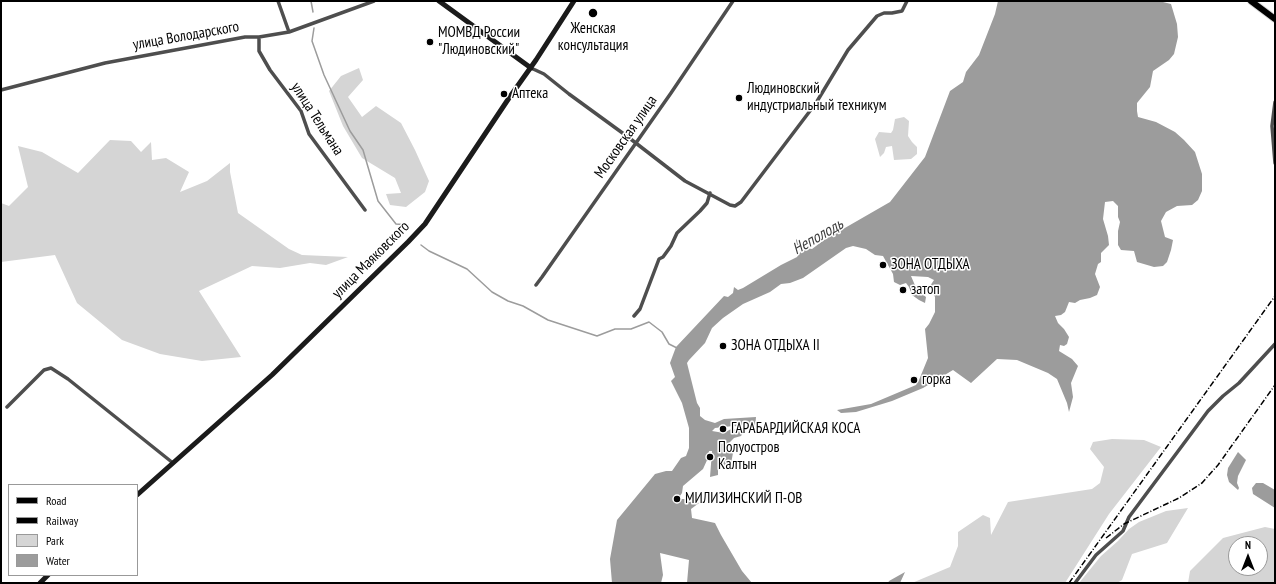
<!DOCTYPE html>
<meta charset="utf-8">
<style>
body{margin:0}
#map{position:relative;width:1276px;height:584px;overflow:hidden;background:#fff;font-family:"PT Sans Narrow",sans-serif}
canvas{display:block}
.frame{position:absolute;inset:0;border:2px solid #000;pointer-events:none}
.legend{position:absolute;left:8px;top:484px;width:130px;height:92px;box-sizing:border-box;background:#fff;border:1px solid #999;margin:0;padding:5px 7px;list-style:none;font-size:12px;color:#000}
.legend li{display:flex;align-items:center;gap:8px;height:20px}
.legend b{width:20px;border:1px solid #999}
.north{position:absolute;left:1228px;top:536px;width:40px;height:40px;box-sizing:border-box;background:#fff;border:1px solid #999;border-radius:50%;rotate:0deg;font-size:11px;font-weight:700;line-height:16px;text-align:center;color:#000}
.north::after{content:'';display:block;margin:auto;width:14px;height:18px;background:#000;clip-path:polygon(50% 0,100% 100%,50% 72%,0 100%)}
</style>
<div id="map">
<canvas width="1276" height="584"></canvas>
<div class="frame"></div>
<ul class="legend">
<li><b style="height:5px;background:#000"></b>Road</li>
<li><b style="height:5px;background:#000"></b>Railway</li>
<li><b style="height:11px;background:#d5d5d5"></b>Park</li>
<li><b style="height:11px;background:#9c9c9c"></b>Water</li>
</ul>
<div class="north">N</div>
</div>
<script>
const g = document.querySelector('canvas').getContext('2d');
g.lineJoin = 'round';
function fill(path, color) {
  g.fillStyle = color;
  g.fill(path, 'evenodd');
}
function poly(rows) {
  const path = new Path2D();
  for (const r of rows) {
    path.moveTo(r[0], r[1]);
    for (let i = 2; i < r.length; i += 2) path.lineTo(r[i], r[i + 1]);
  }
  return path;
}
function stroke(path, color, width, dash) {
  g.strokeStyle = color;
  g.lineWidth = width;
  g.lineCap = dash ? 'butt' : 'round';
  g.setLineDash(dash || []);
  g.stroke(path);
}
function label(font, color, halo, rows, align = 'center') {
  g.font = font + ' "PT Sans Narrow",sans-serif';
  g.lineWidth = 3;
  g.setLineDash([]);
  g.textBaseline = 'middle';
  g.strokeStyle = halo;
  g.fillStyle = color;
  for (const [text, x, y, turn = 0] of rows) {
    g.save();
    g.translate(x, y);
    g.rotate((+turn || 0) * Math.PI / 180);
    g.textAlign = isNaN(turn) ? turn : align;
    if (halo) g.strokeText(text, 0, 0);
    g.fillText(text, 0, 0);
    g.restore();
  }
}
fill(poly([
 [359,68,363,80,348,97,362,117,376,106,401,123,415,150,429,181,425,192,406,207,390,205,386,194,401,193,395,178,362,158,343,126,329,91,341,76],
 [904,117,909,121,908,136,912,142,917,147,917,154,911,159,894,160,892,146,886,147,884,153,880,157,875,139,879,132,891,133,893,130,895,119],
 [110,140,131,141,141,152,151,142,152,160,166,158,189,172,180,192,207,181,230,163,230,172,238,213,289,249,302,255,348,257,326,265,310,263,280,268,252,266,199,291,241,357,202,361,160,354,122,340,77,303,55,255,1,262,1,203,9,206,28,187,18,146,42,152,78,173],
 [1112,439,1144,440,1161,447,1109,514,1065,583,912,583,950,567,958,546,958,532,983,515,990,518,991,535,1008,502,1092,489,1100,483,1104,467,1090,449,1093,442],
 [1188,508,1167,543,1132,554,1122,580,1117,583,1079,583,1101,556,1118,541,1129,529,1139,522,1166,511],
 [1265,527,1275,529,1275,583,1188,583,1190,571,1223,538],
 [1236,544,1260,544,1260,568,1236,568]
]), '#d5d5d5');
fill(poly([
 [998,1,1159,1,1171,4,1177,24,1178,37,1174,54,1169,60,1153,71,1150,87,1137,103,1137,111,1138,117,1156,122,1175,132,1184,140,1195,152,1202,174,1202,191,1198,200,1192,205,1177,206,1166,212,1161,221,1165,237,1173,240,1171,250,1167,262,1163,266,1154,267,1137,262,1134,251,1121,250,1118,245,1118,231,1120,222,1118,217,1118,206,1113,201,1105,202,1103,219,1108,236,1109,245,1101,253,1101,262,1098,264,1095,274,1100,287,1097,295,1090,298,1080,300,1075,303,1069,302,1065,312,1061,315,1055,316,1058,323,1064,329,1069,337,1067,344,1064,346,1060,345,1059,351,1072,359,1078,366,1071,383,1073,397,1069,412,1067,403,1057,379,1048,373,1017,360,997,359,971,383,953,370,923,388,892,401,856,412,841,413,837,410,871,404,916,385,919,380,928,358,925,329,929,324,935,312,935,297,930,286,934,280,928,277,911,276,917,290,926,297,925,303,919,300,912,295,909,287,906,283,900,285,894,282,893,274,883,256,875,255,866,249,853,246,846,248,803,278,790,283,781,284,770,292,743,304,723,318,712,328,705,343,689,360,687,363,697,403,700,408,700,416,705,420,715,423,724,419,756,417,755,428,748,425,744,427,733,426,715,428,712,431,724,433,731,429,745,430,741,436,734,438,728,444,733,453,730,469,724,467,718,470,718,475,710,477,712,451,709,451,708,458,703,469,683,486,682,493,678,499,688,499,699,503,691,509,692,518,715,523,721,535,742,571,752,583,687,583,689,560,660,553,663,575,661,583,612,583,610,559,617,520,655,474,666,471,672,471,681,458,686,456,689,448,689,428,682,403,671,381,675,377,670,363,676,347,724,296,728,297,733,293,734,287,738,290,743,288,781,265,797,257,801,251,796,245,796,239,806,248,812,249,824,240,890,202,925,157,950,91,963,82,966,72,979,55,995,14],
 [1238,452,1246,460,1238,476,1237,483,1239,488,1238,490,1229,482,1227,475,1228,468],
 [1256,483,1263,483,1275,490,1275,508,1253,494,1252,488],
 [905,572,900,583,888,583,889,581]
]), '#9c9c9c');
stroke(poly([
 [311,1,313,12],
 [314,28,312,41,324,75,350,131,363,150,378,201,396,224,408,225],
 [421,245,429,251,467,269,492,292,508,301,523,306,548,320,597,336,615,329,631,329,649,322,662,332,669,344,677,348]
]), '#9c9c9c', 1.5);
const primary = poly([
 [1251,1,1275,19]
]);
stroke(primary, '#dbdbdb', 8);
stroke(poly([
 [278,1,289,32],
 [259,37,259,51,270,70,301,111,309,134,365,210],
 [531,68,544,74,569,94,628,137,685,181,730,205,735,206,741,202,816,103,848,50,877,16,884,13,892,13,902,11,907,1],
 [1,90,105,63,245,37,259,37,289,32,374,1],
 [1275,102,1272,126,1275,163],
 [536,285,542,277,671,93,733,1],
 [634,316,640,309,659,259,663,257,671,246,677,233,700,211,707,203,710,193],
 [7,407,44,370,51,368,68,379,173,463],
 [1075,583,1096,555,1123,531,1129,517,1208,411,1223,396,1239,383,1275,344]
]), '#4e4e4e', 3.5);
stroke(poly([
 [439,1,531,68],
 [137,495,272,375,408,242,425,224,509,98,536,60,574,1],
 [40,583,48,575]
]), '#1b1b1b', 5);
stroke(primary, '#000', 6);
stroke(poly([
 [1106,538,1124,524,1179,498,1202,483,1218,465,1275,385],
 [1069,583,1275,296]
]), '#000', 1.5, [6, 2, 1, 2]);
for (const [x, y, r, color] of [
 [593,13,5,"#000"],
 [430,42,4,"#000"],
 [504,94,4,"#000"],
 [739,98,4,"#000"],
 [883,265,4,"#000"],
 [903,290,4,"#000"],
 [723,346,4,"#000"],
 [914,380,4,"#000"],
 [723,429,4,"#000"],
 [710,457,4,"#000"],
 [677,499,4,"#000"]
]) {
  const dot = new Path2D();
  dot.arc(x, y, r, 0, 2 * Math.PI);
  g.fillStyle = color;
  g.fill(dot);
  stroke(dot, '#fff', 1.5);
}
label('15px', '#000', '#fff', [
 ["Женская",593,29,"center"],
 ["консультация",593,46,"center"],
 ["МОМВД России",438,33],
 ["\"Людиновский\"",438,50],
 ["Людиновский",747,89],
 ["индустриальный техникум",747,106],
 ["Аптека",512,94],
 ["ЗОНА ОТДЫХА",891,265],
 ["затоп",911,290],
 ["ЗОНА ОТДЫХА II",731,346],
 ["горка",922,380],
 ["ГАРАБАРДИЙСКАЯ КОСА",731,429],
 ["Полуостров",718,448],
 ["Калтын",718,465],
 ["МИЛИЗИНСКИЙ П-ОВ",685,499]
], 'left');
label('15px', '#000', '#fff', [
 ["улица Володарского",186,36,-10],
 ["улица Тельмана",317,119,57],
 ["Московская улица",626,137,-55],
 ["улица Маяковского",371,260,-45]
]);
label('italic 16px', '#3d3d3d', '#fff', [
 ["Неполодь",818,237,-30]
]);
</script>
